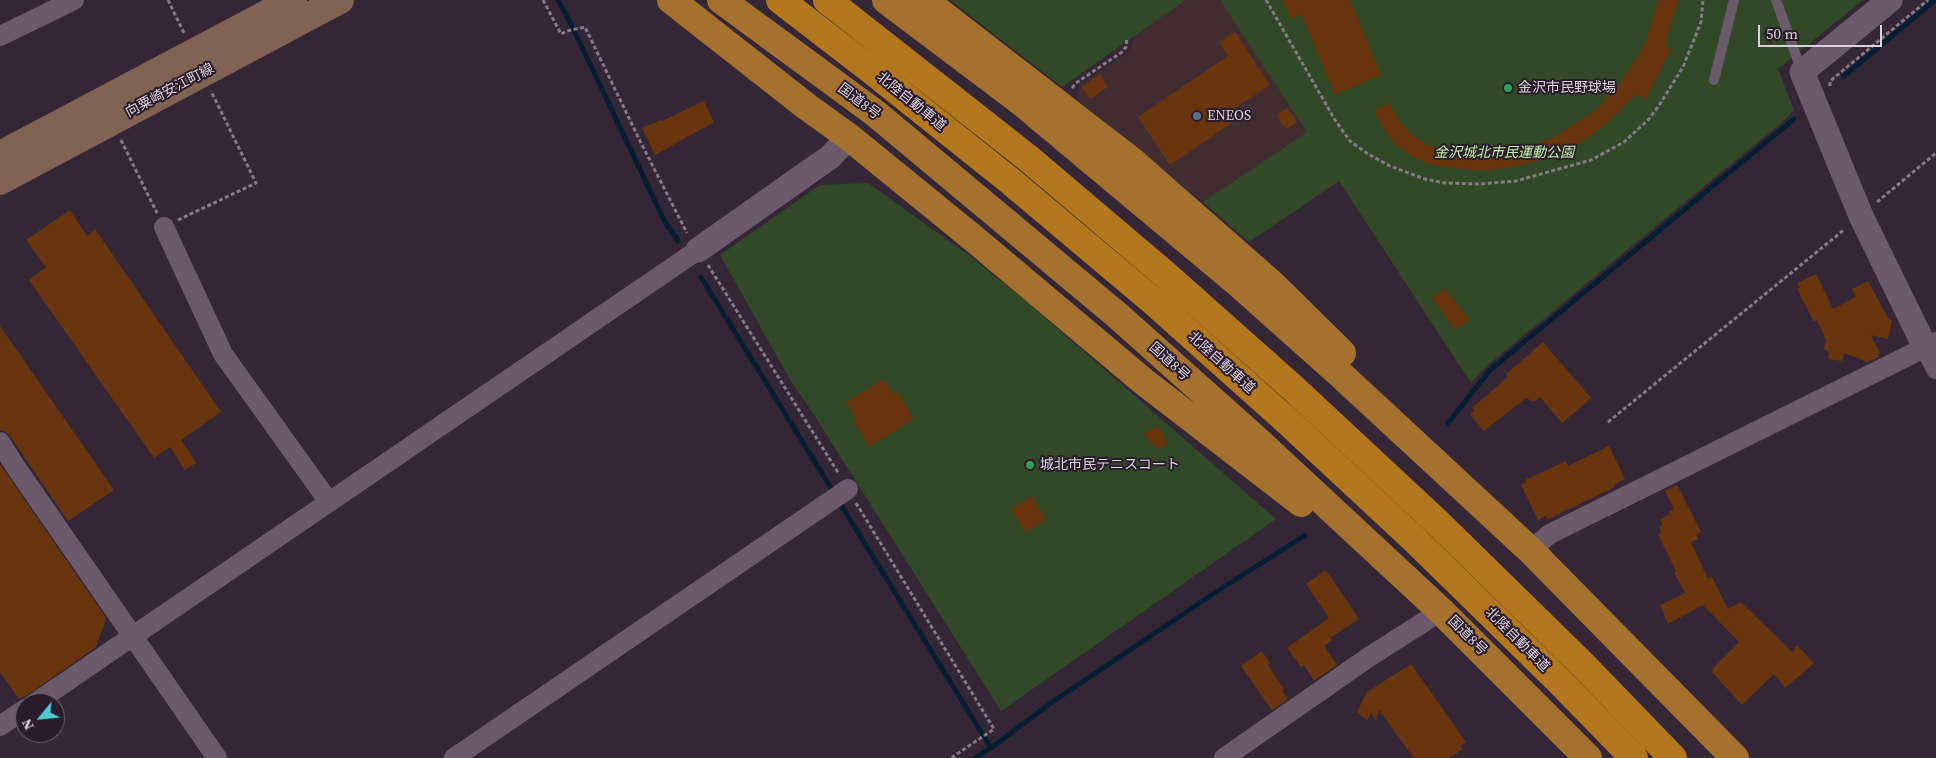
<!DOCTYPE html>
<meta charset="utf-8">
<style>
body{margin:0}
#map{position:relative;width:1936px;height:758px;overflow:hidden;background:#352636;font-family:"Source Serif 4",serif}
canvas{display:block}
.north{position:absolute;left:15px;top:693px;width:50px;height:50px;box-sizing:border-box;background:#2b1c2c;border:1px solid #726572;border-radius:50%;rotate:242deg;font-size:14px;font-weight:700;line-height:20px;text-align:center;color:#dcd2dc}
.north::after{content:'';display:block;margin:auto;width:18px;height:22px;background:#51ccd4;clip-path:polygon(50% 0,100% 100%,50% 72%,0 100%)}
.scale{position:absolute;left:1758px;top:25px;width:124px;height:22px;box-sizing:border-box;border:2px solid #dcd2dc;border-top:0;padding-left:6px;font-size:15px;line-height:18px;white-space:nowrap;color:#dcd2dc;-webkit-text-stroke:4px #2b1c2c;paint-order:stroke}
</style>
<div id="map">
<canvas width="1936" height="758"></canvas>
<div class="north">N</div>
<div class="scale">50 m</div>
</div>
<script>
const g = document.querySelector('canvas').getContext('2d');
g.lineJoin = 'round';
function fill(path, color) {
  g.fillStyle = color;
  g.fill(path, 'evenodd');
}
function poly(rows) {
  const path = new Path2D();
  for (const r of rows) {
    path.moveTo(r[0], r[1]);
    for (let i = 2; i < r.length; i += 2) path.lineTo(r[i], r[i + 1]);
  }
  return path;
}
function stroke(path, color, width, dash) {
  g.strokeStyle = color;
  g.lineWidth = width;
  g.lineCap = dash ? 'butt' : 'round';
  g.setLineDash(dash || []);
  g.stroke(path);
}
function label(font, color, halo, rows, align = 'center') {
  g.font = font + ' "Source Serif 4","Noto Sans JP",serif';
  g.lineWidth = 4;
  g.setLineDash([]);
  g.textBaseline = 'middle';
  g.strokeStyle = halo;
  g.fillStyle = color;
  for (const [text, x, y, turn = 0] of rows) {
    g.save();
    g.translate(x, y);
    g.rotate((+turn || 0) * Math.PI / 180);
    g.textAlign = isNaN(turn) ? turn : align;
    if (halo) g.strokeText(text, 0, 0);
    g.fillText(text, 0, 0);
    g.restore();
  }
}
fill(poly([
 [1186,0,1220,0,1307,132,1203,202,1077,99,1079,85,1126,54,1131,47,1134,37]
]), '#412d31');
fill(poly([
 [950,0,1186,0,1062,87],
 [1220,0,1863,0,1778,69,1794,110,1781,123,1489,364,1471,383,1339,181,1249,242,1203,202,1307,132],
 [868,183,970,256,1026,301,1276,519,1001,711,811,410,792,383,720,255,820,185]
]), '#324927');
stroke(poly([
 [558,0,571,24,664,220,678,241],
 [1844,76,1935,0],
 [701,277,834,493],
 [1448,423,1490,370,1794,119],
 [838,500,991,748],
 [975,758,991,748,1051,703,1219,590,1304,536]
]), '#051e34', 5);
fill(poly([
 [1283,0,1350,0,1381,75,1335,95,1301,14,1291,19],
 [1658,0,1678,0,1665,45,1672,48,1646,99,1636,94,1604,126,1574,147,1554,156,1519,166,1485,171,1460,169,1432,165,1413,157,1396,145,1387,134,1374,111,1389,103,1398,120,1413,136,1428,145,1453,151,1501,152,1523,148,1552,138,1595,111,1619,85,1645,45],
 [1235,32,1270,85,1235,108,1241,117,1170,165,1138,117,1228,56,1219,42],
 [1100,74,1108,87,1090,99,1081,87],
 [704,101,714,122,655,155,642,128,661,120,662,121],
 [1287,108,1297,122,1286,129,1276,115],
 [70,210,87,236,95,229,221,412,181,440,196,463,185,470,170,447,154,458,29,280,46,267,26,240],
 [1816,274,1833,309,1856,297,1852,289,1868,281,1888,318,1892,320,1888,339,1871,335,1880,353,1878,354,1879,357,1866,363,1865,361,1844,353,1842,361,1828,359,1829,352,1824,349,1826,340,1817,320,1814,322,1797,289,1800,288,1797,283],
 [1445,288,1469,320,1455,330,1432,298],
 [0,326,114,490,68,521,10,436,6,432,0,430],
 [1543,342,1591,398,1562,423,1540,397,1534,402,1526,398,1484,431,1470,414,1474,411,1472,408,1508,377,1506,374],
 [884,379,894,395,898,392,914,419,869,447,853,420,856,418,846,402],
 [1158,426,1168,443,1158,450,1154,444,1151,445,1144,433],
 [1609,446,1625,479,1614,485,1615,487,1548,519,1546,516,1538,520,1521,485,1526,482,1525,480,1566,461,1568,466],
 [0,464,106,618,96,647,26,696,19,699,0,672],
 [1677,485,1701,532,1696,535,1698,539,1691,542,1708,579,1712,577,1728,609,1741,602,1792,652,1797,645,1814,663,1785,688,1774,674,1742,705,1712,672,1714,670,1712,669,1739,642,1703,605,1668,624,1660,605,1685,593,1674,572,1676,571,1658,535,1661,533,1659,527,1663,524,1660,520,1670,514,1668,512,1674,509,1665,491],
 [1032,496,1046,520,1025,533,1011,509],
 [1326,570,1359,619,1330,638,1332,640,1324,646,1337,665,1314,681,1304,665,1301,667,1287,648,1329,618,1306,584],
 [1262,651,1270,663,1268,665,1284,689,1282,690,1288,699,1272,710,1241,666],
 [1411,664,1466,742,1460,746,1463,749,1449,758,1414,758,1379,710,1376,720,1371,713,1367,720,1357,712,1367,692]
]), '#68350f');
stroke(poly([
 [168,0,184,33],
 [543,0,561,34,567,31,585,27,640,141,687,233],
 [1266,0,1335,120,1350,141,1368,154,1390,166,1425,179,1445,183,1480,184,1516,181,1591,160,1624,142,1648,120,1658,107,1683,67,1701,22,1703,0],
 [1830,86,1830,81,1928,0],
 [1072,88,1076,83,1122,52,1126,47,1127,38],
 [121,140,157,213],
 [1877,202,1936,153],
 [178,220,256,183,211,91],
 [708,265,839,474],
 [1608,422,1845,229],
 [856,503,994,729,951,758]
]), '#867a87', 3, [4, 2.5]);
stroke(poly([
 [1776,0,1802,72],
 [1714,80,1734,0]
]), '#6b5a6b', 10);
stroke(poly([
 [0,36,74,0],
 [164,227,223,354,329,502],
 [1925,347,1936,369],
 [0,442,15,466,217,758],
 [1530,550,1550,534,1936,342],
 [35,703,698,250],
 [0,726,25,709],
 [454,758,848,489],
 [1224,758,1369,657,1441,611]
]), '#6b5a6b', 20);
stroke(poly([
 [1890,0,1802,72,1861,216,1925,347],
 [698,250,830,157,849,137]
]), '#6b5a6b', 25);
stroke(poly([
 [0,155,293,0],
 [0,181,340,0]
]), '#816354', 28);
stroke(poly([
 [671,0,806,106,849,137,973,238,1143,381,1301,503],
 [721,0,875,113,1117,315,1258,441,1441,611,1588,758],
 [886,0,1020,101,1239,284,1341,375,1530,550,1735,758],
 [924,0,1132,161,1272,284,1342,353]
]), '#a4722e', 28);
stroke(poly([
 [780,0,871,70,1009,180,1154,302,1286,420,1416,541,1561,683,1634,758],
 [827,0,1028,158,1167,276,1293,388,1438,523,1582,664,1673,758]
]), '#b3781e', 28);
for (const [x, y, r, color] of [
 [1508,88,5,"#2e9e5b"],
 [1197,116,5,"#5c6f8a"],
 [1030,465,5,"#2e9e5b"]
]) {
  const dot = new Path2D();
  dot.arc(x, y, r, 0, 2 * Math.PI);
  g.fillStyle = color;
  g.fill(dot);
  stroke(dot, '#2b1c2c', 2);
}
label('14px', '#dcd2dc', '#2b1c2c', [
 ["金沢市民野球場",1518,88],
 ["ENEOS",1207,116],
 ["城北市民テニスコート",1040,465]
], 'left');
label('14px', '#dcd2dc', '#2b1c2c', [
 ["向粟崎安江町線",170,91,-28],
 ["国道8号",859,102,37],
 ["北陸自動車道",911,102,39],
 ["国道8号",1169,362,42],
 ["北陸自動車道",1221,363,42],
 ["国道8号",1467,636,45],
 ["北陸自動車道",1517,640,45]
]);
label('italic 14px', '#c0f5a5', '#2b1c2c', [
 ["金沢城北市民運動公園",1504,153]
]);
</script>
